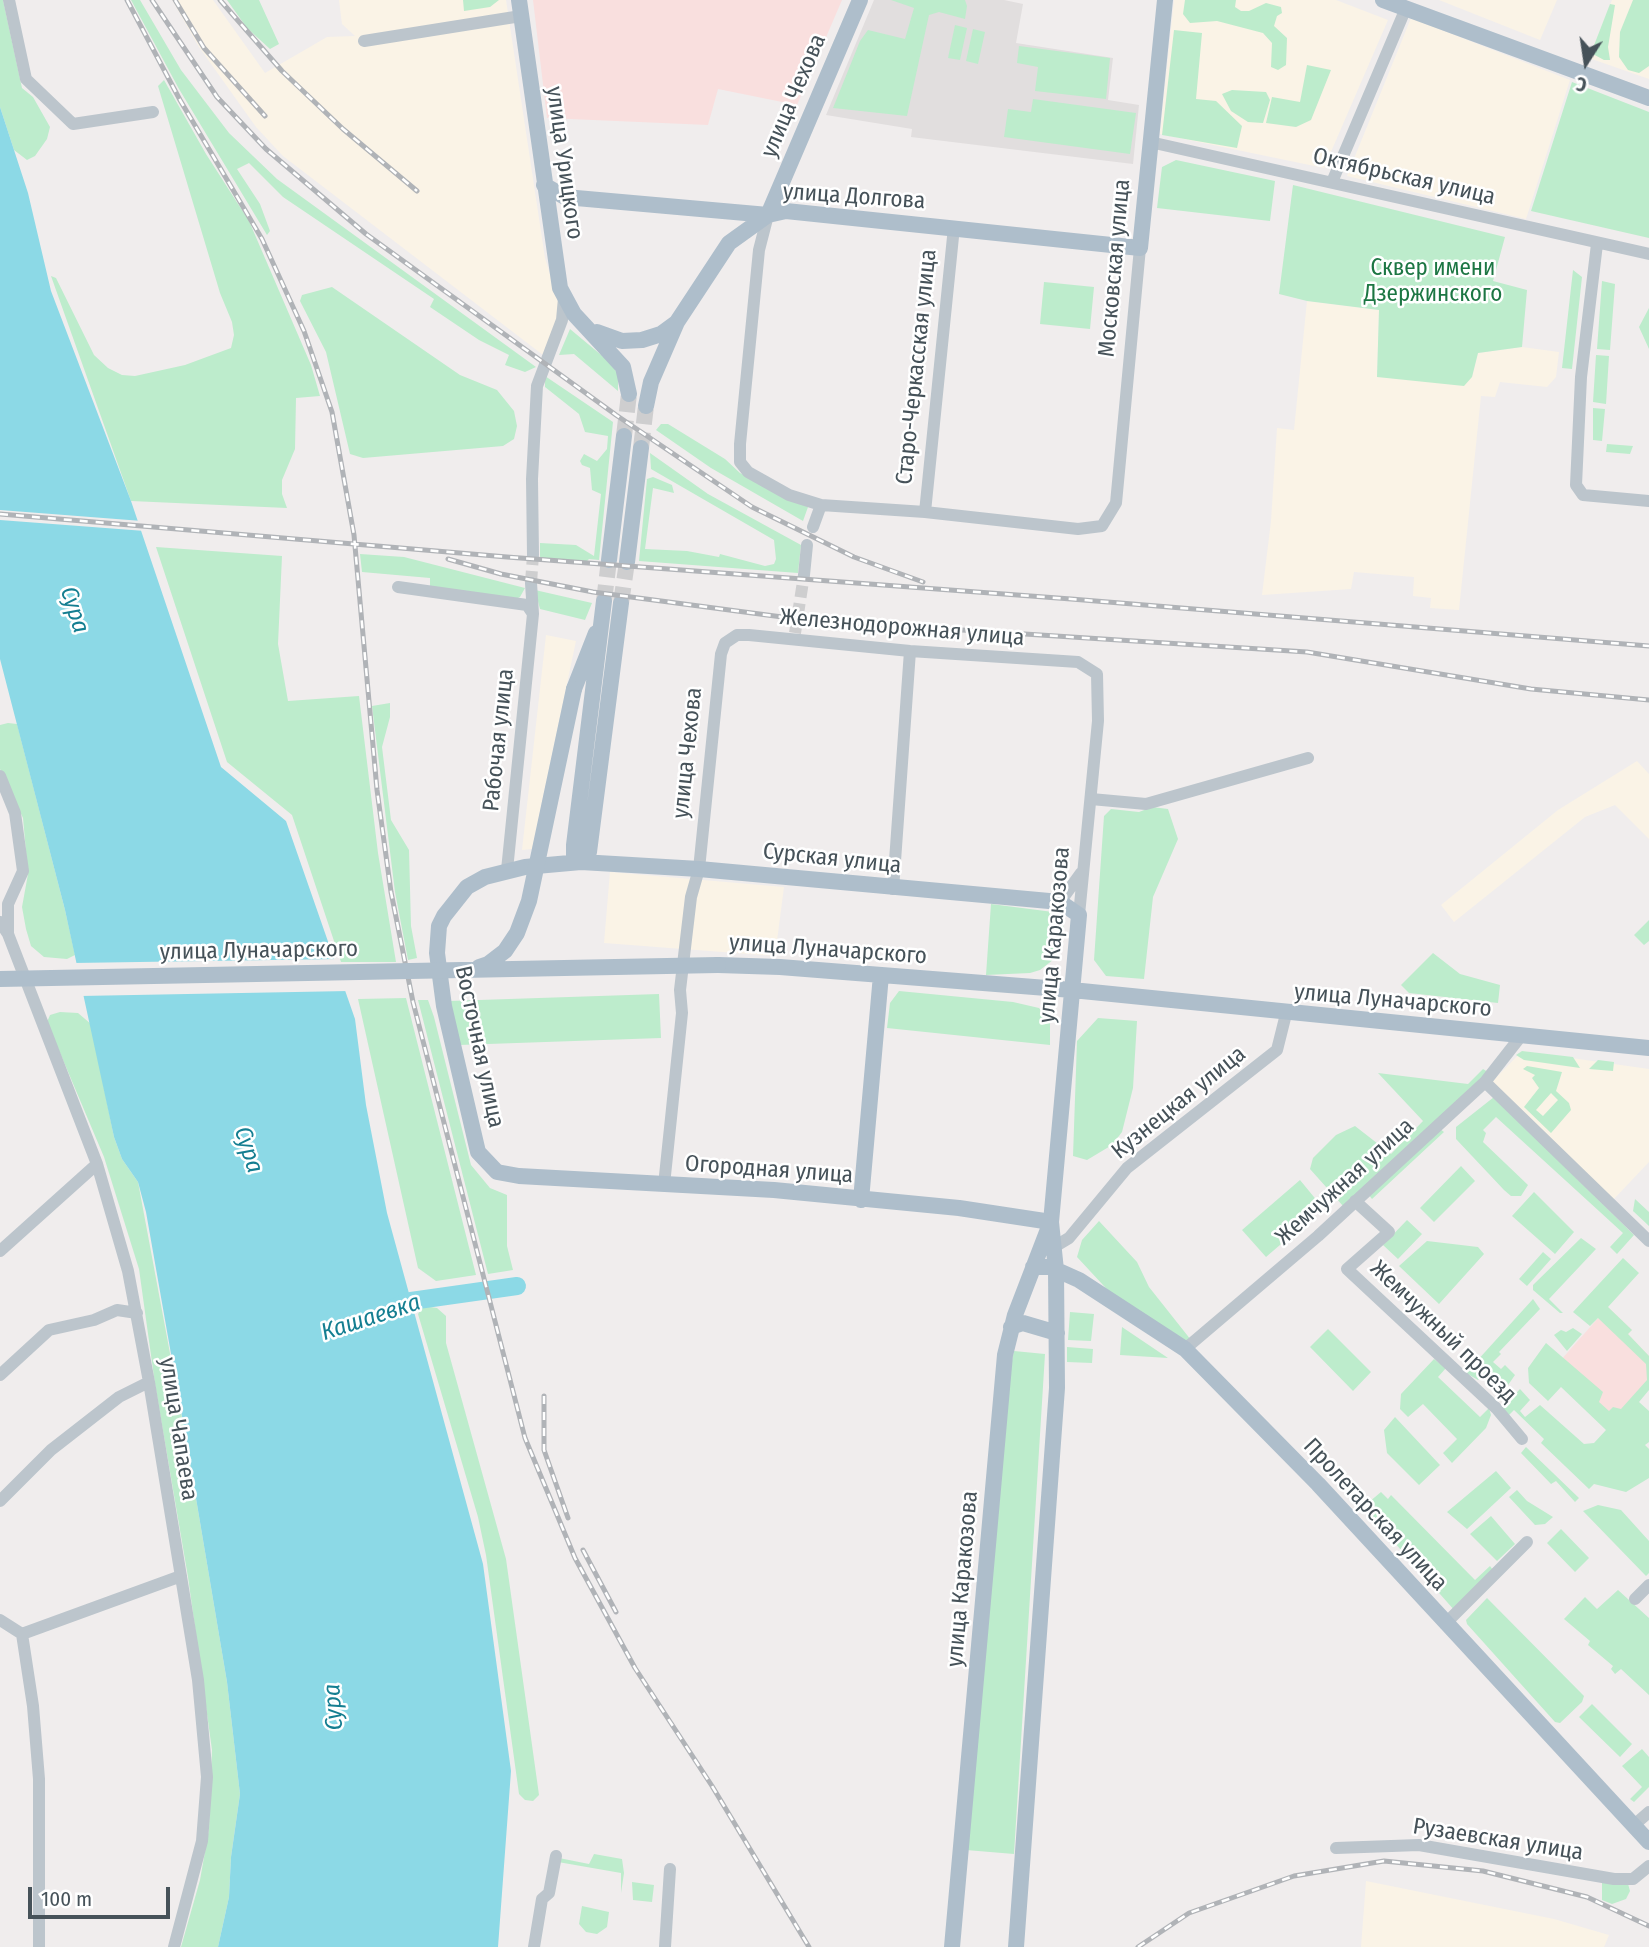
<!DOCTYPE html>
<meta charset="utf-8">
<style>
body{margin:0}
#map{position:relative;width:1649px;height:1947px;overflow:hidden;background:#f0eded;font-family:"Fira Sans Condensed",sans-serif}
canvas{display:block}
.north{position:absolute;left:1551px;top:28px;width:70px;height:70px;-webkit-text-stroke:5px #fff;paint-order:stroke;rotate:192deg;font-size:19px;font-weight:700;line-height:28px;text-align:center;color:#465259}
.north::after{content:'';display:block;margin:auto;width:24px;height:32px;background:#465259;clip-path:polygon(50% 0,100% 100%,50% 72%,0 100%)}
.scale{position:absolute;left:28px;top:1887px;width:142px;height:32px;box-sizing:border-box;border:4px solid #465259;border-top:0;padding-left:9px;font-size:21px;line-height:24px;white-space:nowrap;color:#465259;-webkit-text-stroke:5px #fff;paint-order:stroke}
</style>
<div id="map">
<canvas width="1649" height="1947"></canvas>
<div class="north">С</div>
<div class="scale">100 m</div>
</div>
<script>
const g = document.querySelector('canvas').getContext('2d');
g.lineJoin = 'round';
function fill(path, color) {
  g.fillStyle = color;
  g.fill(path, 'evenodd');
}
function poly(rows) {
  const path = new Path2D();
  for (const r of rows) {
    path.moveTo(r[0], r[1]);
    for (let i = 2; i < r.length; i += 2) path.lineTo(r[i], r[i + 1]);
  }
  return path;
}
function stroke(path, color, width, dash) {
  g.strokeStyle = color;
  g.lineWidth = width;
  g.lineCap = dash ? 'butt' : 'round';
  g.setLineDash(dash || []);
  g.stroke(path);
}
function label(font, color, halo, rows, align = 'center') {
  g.font = font + ' "Fira Sans Condensed",sans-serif';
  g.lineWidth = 5;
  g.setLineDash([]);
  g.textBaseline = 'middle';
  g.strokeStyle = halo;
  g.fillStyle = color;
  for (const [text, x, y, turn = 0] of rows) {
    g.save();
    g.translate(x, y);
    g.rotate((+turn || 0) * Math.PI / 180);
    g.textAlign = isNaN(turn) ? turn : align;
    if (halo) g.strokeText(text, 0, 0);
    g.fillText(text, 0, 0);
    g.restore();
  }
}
fill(poly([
 [172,0,213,0,265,73,327,37,355,36,342,24,339,0,506,0,545,258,558,301,558,316,543,355,283,156,256,127,199,47],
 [1174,0,1336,0,1388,20,1324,168,1160,134],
 [1439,0,1557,0,1540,40],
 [1612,0,1649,0,1649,79,1589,58],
 [1411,18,1570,80,1526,219,1347,176],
 [1307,301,1379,310,1377,377,1472,377,1478,353,1522,347,1559,352,1556,377,1547,387,1500,382,1495,397,1481,396,1459,610,1430,608,1431,598,1413,596,1414,577,1354,572,1351,589,1262,595,1271,521,1277,428,1294,430],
 [546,635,576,641,532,849,522,850],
 [1637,761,1649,774,1649,839,1615,805,1585,817,1454,922,1441,905,1558,810],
 [610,872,784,887,775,956,604,943],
 [1522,1051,1649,1069,1649,1162,1613,1200,1492,1082],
 [1366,1881,1554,1919,1609,1935,1604,1947,1361,1947]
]), '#faf3e6');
fill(poly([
 [874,0,1004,0,1023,4,1016,43,1113,58,1108,100,1139,105,1133,164,911,137,912,129,826,115]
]), '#e1dede');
fill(poly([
 [533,0,842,0,797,105,718,89,708,125,547,118],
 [1608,1307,1632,1330,1628,1334,1649,1356,1649,1380,1632,1399,1635,1442,1552,1370]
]), '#f9dfde');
fill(poly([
 [0,0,3,0,22,88,33,97,50,127,47,139,35,156,27,160,14,150,0,107],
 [131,0,140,0,181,70,229,133,277,179,536,367,525,372,505,365,509,355,479,340,430,307,434,299,283,197,249,163,237,169,260,204,270,231,267,235,179,89],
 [227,0,259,0,279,44,270,49,247,28],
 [463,0,499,0,490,7,464,11],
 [891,0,965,0,967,6,965,19,939,12,929,15,907,116,833,108,860,41,868,30,905,39,914,8],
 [1185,0,1236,0,1235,7,1241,11,1249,11,1266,3,1281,7,1282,13,1277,16,1274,26,1287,38,1286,65,1278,70,1271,67,1272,43,1263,33,1217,21,1190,23,1183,14],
 [1633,0,1649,0,1649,66,1639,73,1628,70,1619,57,1620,32],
 [1610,4,1615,5,1608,47,1610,60,1604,60,1591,53],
 [955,25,967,28,960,60,948,58],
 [973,29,985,32,978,64,966,61],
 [1174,30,1202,33,1196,99,1216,101,1242,126,1237,148,1162,135],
 [1019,46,1110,58,1106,99,1035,91,1038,67,1017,63],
 [1307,65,1331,70,1311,120,1296,127,1266,123,1272,97,1300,102],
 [164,80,206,154,249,221,311,365,320,396,296,398,295,449,282,480,282,494,287,508,131,501,51,276,56,278,94,355,108,368,122,375,135,376,185,365,231,348,234,335,232,322,220,293,158,86],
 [1572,82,1649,112,1649,238,1531,211],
 [1232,90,1266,92,1270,100,1263,123,1248,122,1231,111,1222,94],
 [1033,99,1136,113,1130,154,1004,137,1008,109,1031,112],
 [1176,160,1275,181,1270,221,1157,208,1162,167],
 [1293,185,1505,237,1493,281,1527,290,1522,347,1478,353,1472,377,1464,386,1377,377,1379,310,1307,301,1279,294],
 [1573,270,1582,277,1572,369,1562,368],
 [1602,281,1615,284,1610,350,1597,349],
 [1044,282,1094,287,1090,329,1040,324],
 [332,287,460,375,497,390,514,411,517,426,514,439,503,446,363,458,350,454,326,352,300,301,302,295],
 [1649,308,1649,349,1639,327],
 [570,329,612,364,618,375,618,391,574,354,559,355],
 [1596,355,1609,356,1606,404,1593,402],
 [545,376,613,422,599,560,589,559,586,562,540,558,540,543,576,545,594,556,601,494,592,490,590,468,582,465,580,461,584,454,597,461,607,449,608,436,585,432,579,414,545,387],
 [1593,408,1605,409,1602,441,1593,440],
 [661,424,668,424,725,459,740,473,808,507,803,521,711,468,656,430],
 [1607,444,1633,446,1630,454,1606,452],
 [650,453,708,494,801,545,798,573,639,561,647,479,653,477,672,485,674,493,653,488,645,549,687,551,719,557,720,554,765,566,774,564,776,559,774,540,651,469],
 [156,547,282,556,278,644,288,701,359,696,378,853,396,962,341,962,292,815,227,762],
 [360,554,404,557,525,588,520,597,514,600,430,586,430,578,362,572],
 [535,590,592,603,585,620,540,609],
 [390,703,390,717,382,747,391,820,409,850,411,926,417,958,408,960,395,892,372,706],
 [8,723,17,724,65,910,75,955,67,959,44,957,31,946,26,929,22,907,28,874,23,818,0,769,0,725],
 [1152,807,1168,809,1178,839,1153,897,1144,979,1106,976,1094,960,1104,816,1111,809,1139,812],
 [991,904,1053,912,1062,921,1064,929,1058,956,1040,970,1030,973,986,975],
 [1649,920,1649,941,1644,945,1634,935],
 [1433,953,1460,974,1500,985,1498,1003,1409,993,1401,985],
 [899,991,1013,1002,1039,1008,1050,1021,1050,1045,887,1028,890,1003],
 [659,994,661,1038,459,1045,449,1001],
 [406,998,476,1275,436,1281,418,1268,358,999],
 [418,1000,428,1000,434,1017,471,1165,490,1188,507,1195,507,1246,513,1270,488,1274],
 [60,1012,78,1013,91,1024,114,1137,122,1159,138,1182,186,1439,227,1682,240,1794,231,1857,229,1897,218,1947,181,1947,200,1880,209,1829,212,1750,188,1577,155,1384,139,1269,104,1157,47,1022,50,1015],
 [1098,1018,1137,1021,1133,1088,1122,1132,1112,1145,1087,1160,1073,1156,1077,1041],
 [1522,1051,1573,1057,1580,1068,1524,1060,1516,1055],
 [1598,1060,1614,1062,1613,1071,1589,1069],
 [1527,1066,1562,1072,1556,1091,1569,1103,1571,1110,1551,1133,1524,1107,1539,1088,1532,1078,1535,1075,1523,1069],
 [1551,1093,1558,1100,1543,1116,1536,1110],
 [1483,1069,1488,1072,1343,1206,1310,1169,1313,1158,1336,1135,1355,1126,1391,1154,1423,1121,1378,1073,1468,1084],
 [1494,1097,1634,1235,1617,1254,1610,1247,1623,1233,1496,1117,1483,1130,1486,1133,1483,1142,1528,1185,1521,1196,1511,1196,1504,1190,1456,1139,1456,1127],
 [1440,1129,1444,1132,1372,1199,1368,1194],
 [1461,1166,1475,1181,1434,1222,1420,1208],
 [1300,1180,1323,1208,1266,1257,1242,1230],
 [1534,1192,1574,1232,1555,1254,1512,1216],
 [1635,1199,1649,1212,1649,1226,1633,1211],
 [1407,1220,1422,1234,1398,1259,1383,1245],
 [1099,1221,1137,1262,1149,1287,1191,1340,1183,1344,1116,1299,1077,1257,1082,1240],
 [1581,1238,1596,1249,1549,1299,1563,1313,1560,1313,1533,1290,1533,1285],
 [1427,1241,1478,1247,1484,1254,1439,1304,1399,1266],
 [1543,1252,1551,1259,1527,1286,1519,1279],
 [1623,1258,1639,1273,1608,1307,1632,1330,1628,1334,1649,1356,1649,1390,1639,1402,1649,1411,1649,1442,1645,1445,1649,1449,1649,1478,1626,1492,1594,1484,1589,1489,1541,1443,1544,1439,1514,1410,1509,1415,1502,1408,1520,1389,1530,1400,1520,1411,1525,1417,1540,1405,1584,1444,1594,1443,1606,1430,1561,1387,1548,1401,1529,1383,1528,1368,1546,1343,1603,1392,1599,1402,1609,1411,1613,1407,1621,1409,1647,1380,1646,1364,1598,1318,1590,1326,1573,1312],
 [1533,1299,1540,1309,1499,1352,1501,1354,1493,1362,1501,1369,1505,1365,1515,1375,1506,1388,1496,1391,1489,1385,1494,1379,1486,1372,1478,1380,1466,1373],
 [423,1306,437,1308,446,1316,446,1343,506,1559,539,1795,533,1801,525,1800,519,1794,486,1555,478,1517,418,1314],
 [1070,1312,1094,1314,1091,1341,1068,1340],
 [1122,1327,1168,1358,1120,1355],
 [1573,1328,1582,1334,1567,1351,1554,1335,1561,1330,1566,1332],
 [1328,1329,1371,1372,1353,1391,1310,1347],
 [1067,1347,1093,1349,1092,1363,1067,1362],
 [1014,1351,1045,1354,1014,1854,966,1850,1004,1399],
 [1434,1359,1446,1368,1438,1377,1480,1417,1489,1408,1491,1415,1486,1428,1452,1463,1443,1453,1457,1439,1423,1404,1408,1417,1400,1409,1401,1394],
 [1395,1417,1440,1465,1419,1485,1387,1453,1384,1430],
 [1526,1447,1579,1498,1575,1502,1556,1481,1551,1484,1521,1453],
 [1496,1471,1511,1488,1467,1529,1447,1512],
 [1517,1490,1527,1501,1553,1517,1545,1524,1535,1525,1509,1497],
 [1381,1492,1388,1499,1391,1495,1475,1580,1490,1566,1493,1570,1455,1611,1363,1507],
 [1598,1505,1621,1510,1649,1541,1649,1573,1646,1576,1583,1511],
 [1491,1516,1515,1544,1497,1561,1470,1534],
 [1561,1529,1589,1558,1575,1572,1547,1543],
 [1618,1590,1649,1618,1649,1695,1621,1669,1615,1674,1611,1669,1613,1666,1588,1645,1590,1641,1564,1619,1585,1597,1597,1609],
 [1487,1598,1584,1696,1582,1702,1560,1723,1555,1722,1467,1624,1466,1620],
 [1592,1704,1632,1744,1620,1757,1579,1717],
 [1642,1749,1649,1757,1649,1787,1634,1802,1630,1799,1642,1787,1622,1766],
 [594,1854,622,1859,624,1873,621,1893,621,1873,558,1862,559,1858,589,1864],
 [1627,1880,1630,1891,1626,1899,1612,1904,1602,1900,1602,1882],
 [632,1882,654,1885,652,1902,633,1900],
 [582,1906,609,1912,607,1927,597,1934,586,1932,579,1924]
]), '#bdeccc');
fill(poly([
 [0,107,28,193,51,291,131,501,221,767,286,821,355,1019,366,1105,387,1213,483,1564,511,1771,498,1947,218,1947,229,1897,231,1857,240,1794,227,1682,186,1439,146,1212,138,1182,122,1159,114,1137,65,910,0,659]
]), '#8cd9e6');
fill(poly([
 [0,510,142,521,145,531,0,520],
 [338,959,349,991,80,996,73,963]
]), '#f0eded');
stroke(poly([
 [390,1309,411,1301,517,1286]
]), '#8cd9e6', 18);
stroke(poly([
 [531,583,533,555],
 [795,633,804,575]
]), '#cececf', 12, [12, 6]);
stroke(poly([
 [624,436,629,394],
 [641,448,646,406],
 [604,601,609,560],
 [621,603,627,562]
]), '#cececf', 16, [16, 8]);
stroke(poly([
 [9,0,26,79,73,124,153,112],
 [364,41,521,16],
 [1150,142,1649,254],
 [1332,182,1406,8],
 [768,215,759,250,740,444,740,462,748,472,789,495,821,505,925,512,1078,529,1102,526,1116,503,1140,248],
 [1597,244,1581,377,1576,485,1583,495,1649,501],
 [925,512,954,227],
 [813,527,821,505],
 [533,555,532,479,537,386,562,320,564,298],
 [804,575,807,545],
 [398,587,527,605,533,614],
 [0,776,15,813,23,871,8,904,8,934],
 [1091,799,1146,804,1308,758],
 [507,870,533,614,531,583],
 [893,889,910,651],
 [1060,902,1081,873],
 [0,922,8,934,97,1164,128,1271,149,1382,198,1680,207,1777,202,1841,174,1947],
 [1485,1082,1649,1241],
 [664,1185,682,1013,680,990,691,897,699,869,721,654,725,643,737,635,749,635,910,651,1078,662,1097,674,1098,721,1079,915],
 [1355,1201,1389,1232,1347,1269,1496,1408,1522,1439],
 [1054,1247,1069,1238,1127,1168,1277,1050,1286,1014],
 [0,1251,97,1164],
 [1185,1349,1318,1236,1485,1082,1521,1036],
 [0,1375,49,1330,94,1320,117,1310,137,1313],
 [0,1501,51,1450,119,1397,149,1382],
 [1635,1599,1649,1585],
 [0,1620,22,1634],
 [1445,1624,1527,1542],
 [22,1634,33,1706,39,1779,39,1947],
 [22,1634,181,1576],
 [1633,1826,1649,1812],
 [1336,1848,1419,1845,1614,1879,1633,1879,1649,1866],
 [534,1947,542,1899,549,1893,556,1856],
 [665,1947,670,1869]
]), '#bcc5cc', 12);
stroke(poly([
 [519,0,560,288,574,314,623,367,629,394],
 [1383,0,1649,98],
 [544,185,565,197,768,215,786,211,1140,248,1165,0],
 [768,215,860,0],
 [597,332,622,341,642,340,661,334,676,323],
 [646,406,651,382,677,322,729,243,768,215],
 [609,560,624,436],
 [627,562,641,448],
 [574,689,596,633],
 [581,862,574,855,574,845,604,601],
 [581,862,589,852,621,603],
 [718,965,780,967,1072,990,1649,1048],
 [861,1200,881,975],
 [1033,1267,1050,1267,1079,1280,1185,1349,1318,1484,1649,1842],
 [1011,1327,1023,1323,1057,1333],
 [952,1947,1005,1355,1015,1315,1050,1224],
 [1016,1947,1057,1388,1056,1270,1051,1222,1079,915,1060,902,699,869,581,862,525,867,485,877,467,887,444,916,439,926,437,953,444,1006,478,1152,497,1172,519,1176,774,1190,959,1208,1051,1222]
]), '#aebecb', 16);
const rail = poly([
 [127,0,180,100,262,239,304,331,332,412,354,535,377,790,391,892,413,1002,525,1438,575,1558,635,1668,712,1786,809,1947],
 [152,0,217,97,266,149,366,234,616,415,752,507,854,557,923,582],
 [175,0,204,48,265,116],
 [220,0,282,71,343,129,417,191],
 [0,514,507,557,1071,599,1649,646],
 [448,559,501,574,593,592,805,620,1307,652,1531,689,1649,700],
 [544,1396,544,1450,568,1518],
 [583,1550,616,1612],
 [1138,1947,1189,1913,1294,1876,1384,1861,1483,1871,1587,1897,1649,1926]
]);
stroke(rail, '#b0b3b7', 5);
stroke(rail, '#fff', 2.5, [8]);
stroke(poly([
 [479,967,488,964,505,951,517,933,529,901,574,689],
 [0,979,718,965]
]), '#aebecb', 16);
label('23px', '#465259', '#fff', [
 ["улица Чехова",794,96,-67],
 ["улица Урицкого",564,163,82],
 ["Октябрьская улица",1404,177,13],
 ["улица Долгова",854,197,4],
 ["Московская улица",1115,268,-85],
 ["Старо-Черкасская улица",917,367,-84],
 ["Железнодорожная улица",902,628,5],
 ["Рабочая улица",499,740,-84],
 ["улица Чехова",688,753,-84],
 ["Сурская улица",832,859,6],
 ["улица Каракозова",1055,935,-85],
 ["улица Луначарского",828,950,4],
 ["улица Луначарского",259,951,-1],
 ["улица Луначарского",1393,1001,5],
 ["Восточная улица",479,1047,78],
 ["Кузнецкая улица",1179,1103,-39],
 ["Огородная улица",769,1170,4],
 ["Жемчужная улица",1345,1182,-42],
 ["Жемчужный проезд",1443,1332,44],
 ["улица Чапаева",178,1429,81],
 ["Пролетарская улица",1375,1515,47],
 ["улица Каракозова",963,1579,-85],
 ["Рузаевская улица",1498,1840,9]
]);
label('23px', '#1c7643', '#fff', [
 ["Сквер имени",1433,269],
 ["Дзержинского",1433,295]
]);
label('italic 24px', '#147e91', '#fff', [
 ["Сура",74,610,72],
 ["Сура",248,1150,72],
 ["Кашаевка",371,1318,-18],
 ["Сура",334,1707,-94]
]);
</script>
